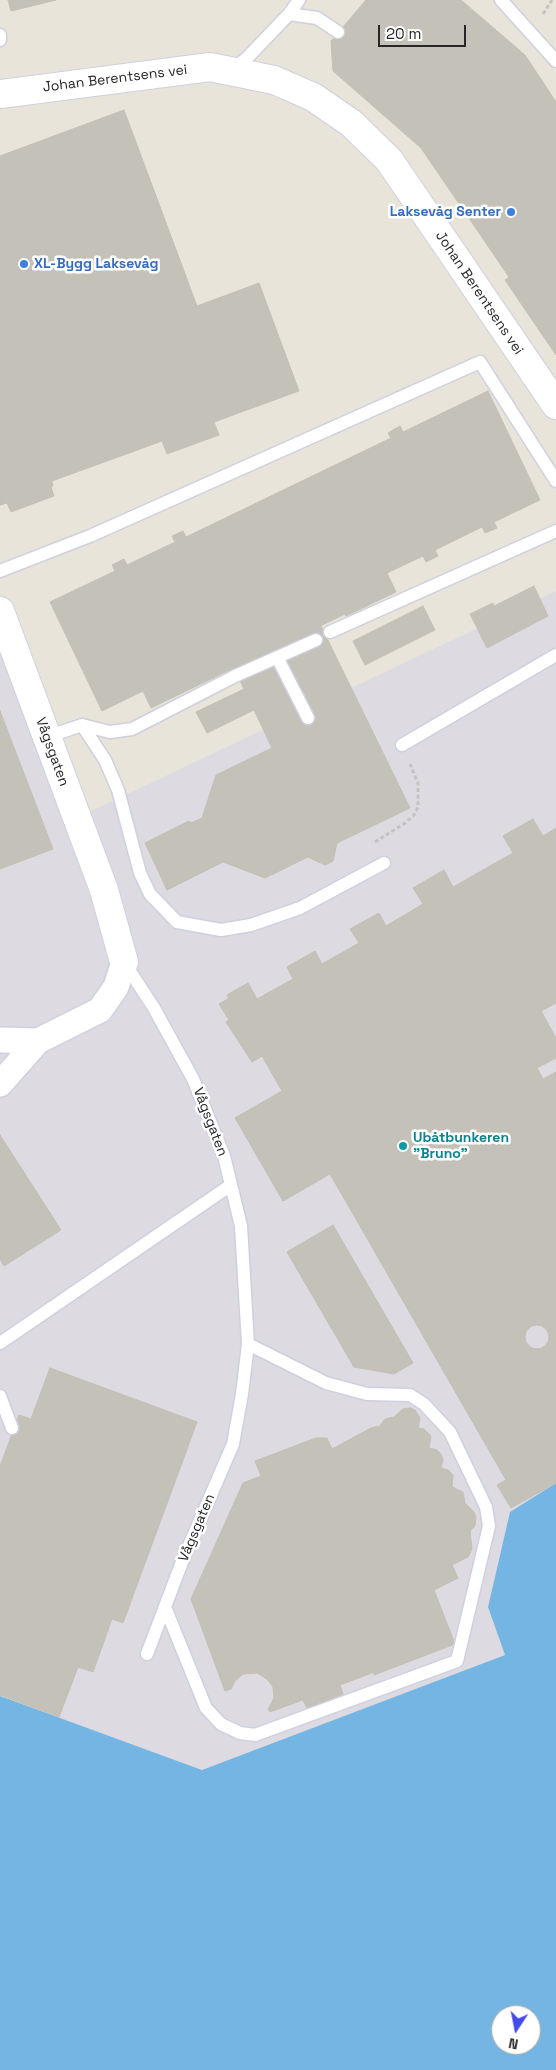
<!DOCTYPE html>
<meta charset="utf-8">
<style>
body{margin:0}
#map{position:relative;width:556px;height:2070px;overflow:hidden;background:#e9e4da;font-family:"Space Grotesk",sans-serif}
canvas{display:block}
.north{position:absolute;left:491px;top:2005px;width:50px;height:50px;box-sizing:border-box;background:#fff;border:1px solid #a9a9a9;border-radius:50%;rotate:191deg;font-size:14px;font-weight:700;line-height:20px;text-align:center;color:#272727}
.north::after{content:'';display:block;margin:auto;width:18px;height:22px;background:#454beb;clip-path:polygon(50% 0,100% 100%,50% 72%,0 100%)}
.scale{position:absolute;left:378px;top:25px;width:88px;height:22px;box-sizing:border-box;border:2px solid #272727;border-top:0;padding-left:6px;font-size:15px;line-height:18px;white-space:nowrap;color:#272727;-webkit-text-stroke:4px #fff;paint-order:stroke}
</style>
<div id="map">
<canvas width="556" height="2070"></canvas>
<div class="north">N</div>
<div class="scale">20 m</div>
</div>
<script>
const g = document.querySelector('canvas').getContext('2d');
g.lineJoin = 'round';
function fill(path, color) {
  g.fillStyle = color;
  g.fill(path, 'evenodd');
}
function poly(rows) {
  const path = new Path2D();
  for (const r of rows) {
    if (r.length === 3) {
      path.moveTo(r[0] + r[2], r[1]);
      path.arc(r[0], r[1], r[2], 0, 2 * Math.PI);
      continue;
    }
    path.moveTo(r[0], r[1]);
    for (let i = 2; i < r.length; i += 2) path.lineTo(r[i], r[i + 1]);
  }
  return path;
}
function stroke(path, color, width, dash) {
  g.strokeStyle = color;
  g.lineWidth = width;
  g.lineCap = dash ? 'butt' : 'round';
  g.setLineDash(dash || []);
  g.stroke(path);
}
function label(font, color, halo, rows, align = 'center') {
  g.font = font + ' "Space Grotesk",sans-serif';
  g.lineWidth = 5;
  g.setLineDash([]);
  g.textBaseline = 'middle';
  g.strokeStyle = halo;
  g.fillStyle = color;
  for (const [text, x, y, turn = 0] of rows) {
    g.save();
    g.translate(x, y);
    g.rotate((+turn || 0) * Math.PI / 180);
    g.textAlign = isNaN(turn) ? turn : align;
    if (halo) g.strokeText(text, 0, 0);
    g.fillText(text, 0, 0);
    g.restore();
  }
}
fill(poly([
 [556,591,556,1483,510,1512,488,1607,505,1655,202,1770,0,1696,0,601,81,816]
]), '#dddae1');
fill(poly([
 [556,1483,556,2070,0,2070,0,1696,202,1770,505,1655,488,1607,510,1512],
 [501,2015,531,2015,531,2045,501,2045]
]), '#74b5e4');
const building = poly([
 [8,0,56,0,11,11,8,0],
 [366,0,461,0,525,55,556,102,556,355,505,280,509,277,421,148,333,71,331,41,366,0],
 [124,110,197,306,259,283,299,391,214,422,219,435,167,454,162,441,52,481,53,486,51,487,54,496,11,512,7,503,0,505,0,156,124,110],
 [488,391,540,500,494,522,497,528,485,533,482,527,435,550,438,556,426,562,423,556,387,573,396,592,346,616,345,614,151,708,143,691,102,711,50,602,115,571,112,565,124,559,127,565,175,542,172,536,183,531,186,537,391,438,388,433,400,426,403,432,488,391],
 [534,586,548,616,487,648,470,614,493,603,494,606,534,586],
 [423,606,435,630,365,665,353,641,423,606],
 [321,626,410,808,337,843,333,861,325,865,308,857,265,878,223,862,167,890,145,843,189,821,191,823,202,818,216,775,272,748,254,710,207,733,196,712,244,689,234,668,321,626],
 [0,711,53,849,0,869,0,711],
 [533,819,543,836,556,828,556,1003,541,1011,556,1038,556,1058,537,1068,543,1079,556,1072,556,1483,511,1508,497,1485,506,1480,330,1174,283,1201,235,1118,282,1091,262,1056,252,1062,226,1022,229,1020,219,1004,229,998,227,995,248,983,257,999,293,979,287,967,315,951,322,964,359,943,350,929,379,913,386,926,423,904,413,888,444,870,453,887,513,853,503,836,533,819],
 [0,1135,61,1230,4,1266,0,1259,0,1135],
 [333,1225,413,1363,394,1374,354,1367,287,1252,333,1225],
 [537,1337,12],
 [50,1368,197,1422,123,1623,112,1619,93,1672,78,1667,59,1717,0,1695,0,1466,19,1415,31,1419,50,1368],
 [410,1408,415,1410,420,1418,418,1428,424,1429,431,1436,429,1448,437,1450,441,1454,443,1460,441,1468,448,1470,453,1475,452,1487,463,1492,465,1503,474,1512,476,1517,475,1526,470,1531,472,1549,468,1557,452,1565,458,1578,434,1590,455,1644,374,1675,374,1672,340,1685,343,1694,307,1708,303,1700,270,1712,268,1709,274,1698,273,1687,267,1679,257,1673,243,1674,235,1681,231,1689,225,1691,191,1599,243,1483,261,1476,255,1461,316,1438,327,1438,332,1449,371,1428,380,1426,385,1419,394,1417,403,1409,410,1408]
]);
fill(building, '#c4c1b9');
stroke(building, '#c4c0b4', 1);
const service = poly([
 [501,0,556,61],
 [289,14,317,18,338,32],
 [0,35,0,40],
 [231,70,247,58,289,14,299,0],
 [0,571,90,536,480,362,556,481],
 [330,632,556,531],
 [277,657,308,718],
 [82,725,105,760,118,790,140,873,150,894,177,922,221,930,251,925,300,908,384,863],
 [47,737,82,725,110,732,132,729,235,676,316,640],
 [402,745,556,655],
 [124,962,154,1008,193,1079,224,1156,241,1226,248,1344,242,1394,233,1444,182,1562,147,1654],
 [0,1343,231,1185],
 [0,1396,12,1428],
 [165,1607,206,1708,221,1724,240,1733,255,1735,457,1661,489,1526,486,1507,450,1432,424,1404,410,1395,367,1394,326,1383,248,1344]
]);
const minor = poly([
 [0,1040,38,1041],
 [0,1084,38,1041,100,1010,116,987,124,962]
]);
const tertiary = poly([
 [0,94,210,67,274,80,313,97,351,123,389,160,556,405],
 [0,611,104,890,124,962]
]);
stroke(service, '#cfd0df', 15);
stroke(minor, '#cfd0df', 28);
stroke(tertiary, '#cfd0df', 30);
stroke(poly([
 [543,14,552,0],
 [375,842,405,823,414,815,418,807,418,783,410,764]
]), '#c3c3c3', 3, [4, 2.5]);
stroke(service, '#fff', 12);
stroke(minor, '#fff', 25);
stroke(tertiary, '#fff', 28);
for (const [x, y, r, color] of [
 [511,212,5,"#3f7fe0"],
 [24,264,5,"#3f7fe0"],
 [403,1146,5,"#0f9aa8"]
]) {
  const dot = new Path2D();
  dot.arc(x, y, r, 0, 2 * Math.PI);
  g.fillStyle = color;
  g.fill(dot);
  stroke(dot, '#fff', 2);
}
label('14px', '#272727', '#fff', [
 ["Johan Berentsens vei",115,79,-7],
 ["Johan Berentsens vei",479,293,56],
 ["Vågsgaten",52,752,70],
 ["Vågsgaten",210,1122,69],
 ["Vågsgaten",197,1528,-67]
]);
label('bold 14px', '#366cbe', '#fff', [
 ["Laksevåg Senter",501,212],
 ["XL-Bygg Laksevåg",34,264,"left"]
], 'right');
label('bold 14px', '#0d838f', '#fff', [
 ["Ubåtbunkeren",413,1138],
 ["\"Bruno\"",413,1154]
], 'left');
</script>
